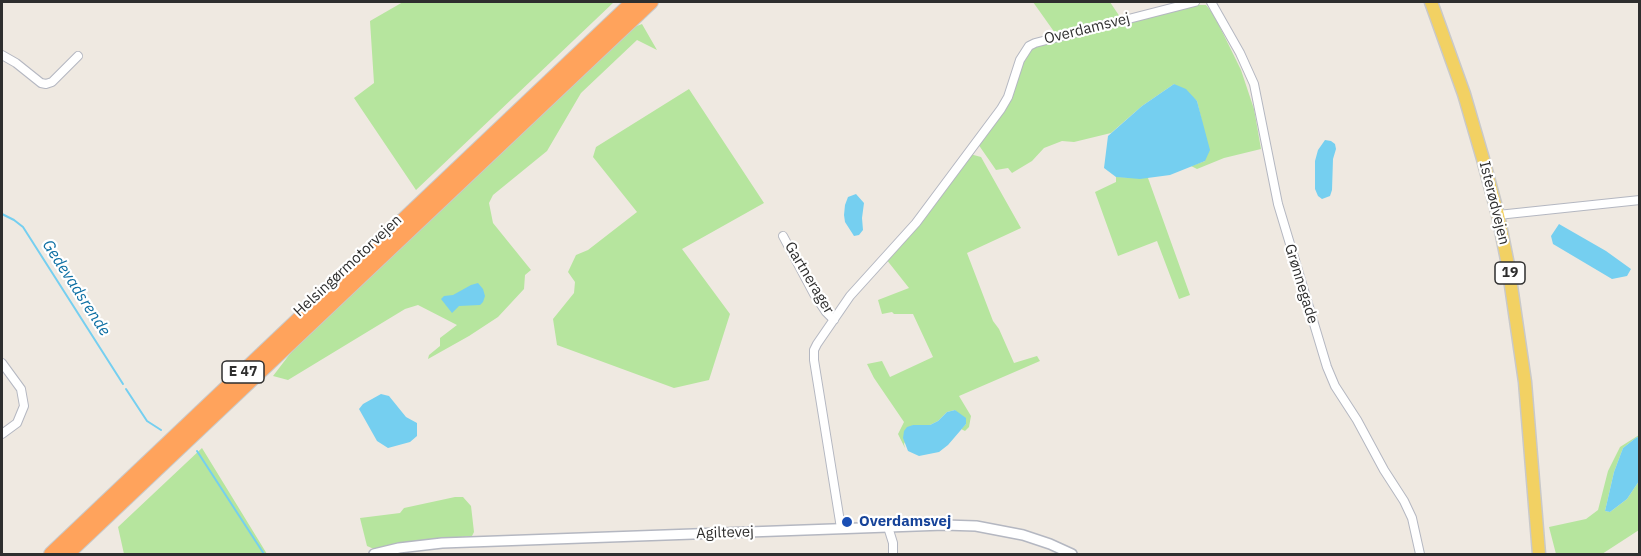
<!DOCTYPE html>
<meta charset="utf-8">
<style>
body{margin:0}
#map{position:relative;width:1641px;height:556px;overflow:hidden;background:#efe9e1;font-family:"IBM Plex Sans",sans-serif}
canvas{display:block}
.frame{position:absolute;inset:0;border:3px solid #2e2e2e;pointer-events:none}
</style>
<div id="map">
<canvas width="1641" height="556"></canvas>
<div class="frame"></div>
</div>
<script>
const g = document.querySelector('canvas').getContext('2d');
g.lineJoin = 'round';
function fill(path, color) {
  g.fillStyle = color;
  g.fill(path, 'evenodd');
}
function poly(rows) {
  const path = new Path2D();
  for (const r of rows) {
    path.moveTo(r[0], r[1]);
    for (let i = 2; i < r.length; i += 2) path.lineTo(r[i], r[i + 1]);
  }
  return path;
}
function stroke(path, color, width, dash) {
  g.strokeStyle = color;
  g.lineWidth = width;
  g.lineCap = dash ? 'butt' : 'round';
  g.setLineDash(dash || []);
  g.stroke(path);
}
function label(font, color, halo, rows, align = 'center') {
  g.font = font + ' "IBM Plex Sans",sans-serif';
  g.lineWidth = 4.5;
  g.setLineDash([]);
  g.textBaseline = 'middle';
  g.strokeStyle = halo;
  g.fillStyle = color;
  for (const [text, x, y, turn = 0] of rows) {
    g.save();
    g.translate(x, y);
    g.rotate((+turn || 0) * Math.PI / 180);
    g.textAlign = isNaN(turn) ? turn : align;
    if (halo) g.strokeText(text, 0, 0);
    g.fillText(text, 0, 0);
    g.restore();
  }
}
fill(poly([
 [403,2,614,2,416,190,354,98,374,83,370,21],
 [1033,2,1110,2,1120,17,1055,33],
 [1198,5,1206,5,1214,15,1241,70,1254,109,1261,149,1224,158,1197,169,1191,166,1205,161,1202,122,1197,101,1174,84,1142,106,1111,133,1074,142,1062,141,1044,148,1032,161,1012,173,1008,168,996,170,978,144,1030,49,1036,45],
 [642,24,657,50,637,40,581,93,547,151,493,195,489,203,493,223,531,270,525,275,524,289,498,317,469,336,428,359,429,355,440,346,440,338,457,325,418,305,405,309,288,380,273,376,296,346,634,27],
 [689,89,764,203,682,249,730,314,709,380,674,388,557,345,553,319,574,293,575,282,568,272,576,255,588,250,637,212,593,157,596,147],
 [970,154,981,157,1021,228,967,253,993,321,999,329,1014,363,1037,356,1040,361,959,396,971,416,969,427,965,431,961,429,966,424,955,410,947,412,938,421,930,425,913,425,904,444,905,448,898,434,904,422,874,378,867,364,882,361,890,377,933,357,913,314,894,314,892,312,882,314,878,300,909,288,886,259],
 [1116,177,1148,178,1190,295,1179,299,1157,241,1118,256,1095,192,1116,182],
 [1639,435,1639,438,1637,437,1623,448,1614,472,1605,511,1610,512,1627,499,1639,481,1639,530,1602,554,1556,554,1549,527,1586,519,1598,510,1608,471,1620,447],
 [202,448,267,554,124,554,118,527],
 [455,497,463,497,471,506,474,532,472,536,405,542,374,549,367,546,360,518,400,513,404,508]
]), '#b6e59e');
fill(poly([
 [1174,84,1186,89,1197,101,1210,150,1205,161,1170,175,1140,179,1116,177,1104,168,1108,136,1142,106],
 [1325,140,1331,141,1335,144,1336,149,1333,159,1332,190,1330,196,1322,199,1318,196,1315,189,1315,161,1318,150],
 [856,194,864,203,862,218,863,230,859,235,854,236,845,222,844,215,845,205,848,197],
 [1559,224,1606,251,1631,269,1627,276,1612,279,1553,244,1551,236],
 [478,283,483,289,485,296,483,302,480,305,459,306,452,313,441,299,444,296,453,295,471,285],
 [381,394,389,396,406,417,417,423,417,436,410,442,388,448,377,441,359,409,363,404],
 [955,410,966,418,966,424,948,445,939,452,919,456,908,451,903,438,904,431,907,427,913,425,930,425,938,421,947,412],
 [1637,437,1639,438,1639,481,1627,499,1610,512,1605,511,1614,472,1623,448]
]), '#75cff0');
stroke(poly([
 [2,214,14,220,23,227,123,384],
 [126,389,147,421,161,430],
 [197,451,264,554]
]), '#75cff0', 2);
const minor = poly([
 [1211,2,1240,53,1254,84,1278,204,1327,367,1335,386,1357,420,1384,470,1404,501,1412,518,1420,554],
 [2,55,16,63,41,83,46,84,52,82,78,56],
 [1498,215,1640,200],
 [783,236,814,294,826,312,834,320],
 [2,363,21,389,24,406,17,423,2,434],
 [888,527,893,543,893,554],
 [841,528,814,360,814,350,817,344,850,296,916,223,1001,109,1008,97,1020,60,1029,46,1035,43,1195,2]
]);
const tertiary = poly([
 [374,554,399,548,442,543,944,525,976,526,1023,535,1050,544,1072,554]
]);
const primary = poly([
 [1431,2,1464,94,1483,159,1498,215,1508,265,1525,382,1539,554]
]);
const motorway = poly([
 [51,554,633,2],
 [67,554,651,2]
]);
stroke(minor, '#b4b7c1', 10);
stroke(tertiary, '#b4b7c1', 12);
stroke(primary, '#c9c9c9', 15);
stroke(motorway, '#c9c9c9', 16);
stroke(minor, '#fff', 8);
stroke(tertiary, '#fff', 9);
stroke(primary, '#f2d163', 12);
stroke(motorway, '#ffa35c', 14);
for (const [x, y, r, color] of [
 [847,522,6,"#1a4fb4"]
]) {
  const dot = new Path2D();
  dot.arc(x, y, r, 0, 2 * Math.PI);
  g.fillStyle = color;
  g.fill(dot);
  stroke(dot, '#fff', 2);
}
for (const [x, y, w] of [
 [1510,273,30],
 [243,372,42]
]) {
  const box = new Path2D();
  box.roundRect(x - w / 2, y - 11, w, 22, 4.5);
  g.fillStyle = '#fff';
  g.fill(box);
  stroke(box, '#2e2e2e', 1.5);
}
label('bold 14px', '#2e2e2e', null, [
 ["19",1510,273],
 ["E 47",243,372]
]);
label('15px', '#2e2e2e', '#fff', [
 ["Overdamsvej",1087,29,-14],
 ["Isterødvejen",1494,203,76],
 ["Helsingørmotorvejen",348,266,-43],
 ["Gartnerager",809,278,59],
 ["Grønnegade",1301,284,73],
 ["Agiltevej",725,533,-2]
]);
label('bold 15px', '#164399', '#fff', [
 ["Overdamsvej",859,522]
], 'left');
label('italic 16px', '#0d6fa3', '#fff', [
 ["Gedevadsrende",76,288,57]
]);
</script>
